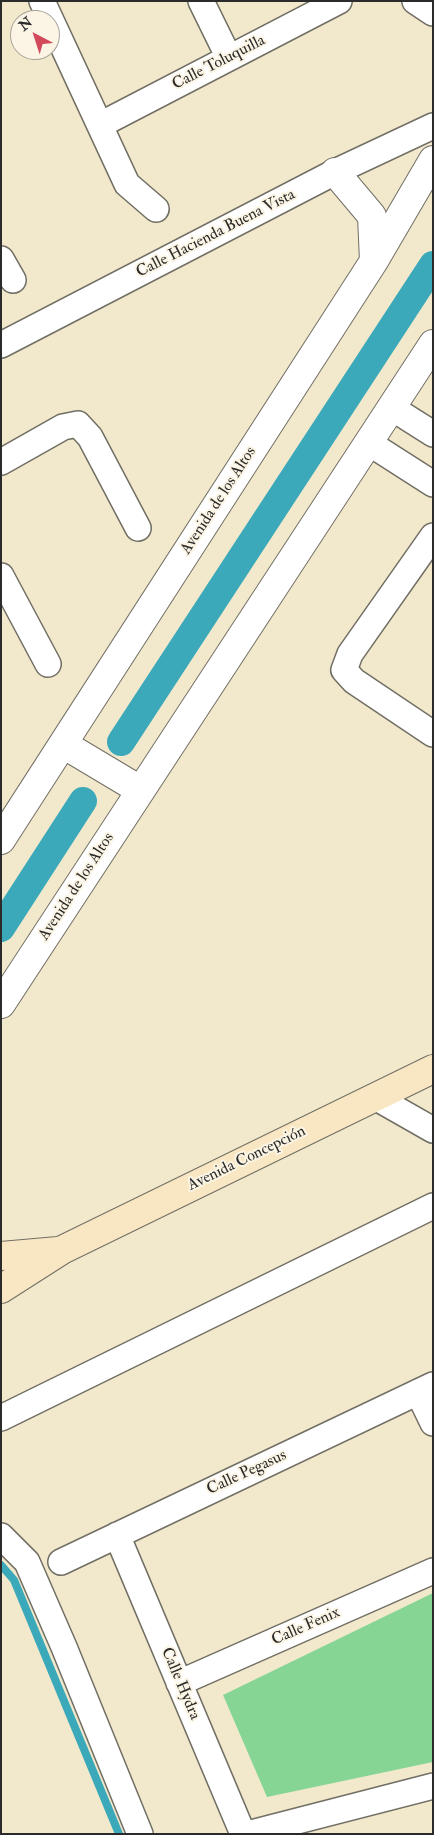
<!DOCTYPE html>
<meta charset="utf-8">
<style>
body{margin:0}
#map{position:relative;width:434px;height:1835px;overflow:hidden;background:#f2e9cd;font-family:"IM FELL Double Pica",serif}
canvas{display:block}
.frame{position:absolute;inset:0;border:2px solid #2b2b2b;pointer-events:none}
.north{position:absolute;left:10px;top:10px;width:50px;height:50px;box-sizing:border-box;background:#fcf5e5;border:1px solid #a8a49b;border-radius:50%;rotate:320deg;font-size:14px;font-weight:700;line-height:20px;text-align:center;color:#2b2b2b}
.north::after{content:'';display:block;margin:auto;width:18px;height:22px;background:#d1495b;clip-path:polygon(50% 0,100% 100%,50% 72%,0 100%)}
</style>
<div id="map">
<canvas width="434" height="1835"></canvas>
<div class="frame"></div>
<div class="north">N</div>
</div>
<script>
const g = document.querySelector('canvas').getContext('2d');
g.lineJoin = 'round';
function fill(path, color) {
  g.fillStyle = color;
  g.fill(path, 'evenodd');
}
function poly(rows) {
  const path = new Path2D();
  for (const r of rows) {
    path.moveTo(r[0], r[1]);
    for (let i = 2; i < r.length; i += 2) path.lineTo(r[i], r[i + 1]);
  }
  return path;
}
function stroke(path, color, width, dash) {
  g.strokeStyle = color;
  g.lineWidth = width;
  g.lineCap = dash ? 'butt' : 'round';
  g.setLineDash(dash || []);
  g.stroke(path);
}
function label(font, color, halo, rows, align = 'center') {
  g.font = font + ' "IM FELL Double Pica",serif';
  g.lineWidth = 4;
  g.setLineDash([]);
  g.textBaseline = 'middle';
  g.strokeStyle = halo;
  g.fillStyle = color;
  for (const [text, x, y, turn = 0] of rows) {
    g.save();
    g.translate(x, y);
    g.rotate((+turn || 0) * Math.PI / 180);
    g.textAlign = isNaN(turn) ? turn : align;
    if (halo) g.strokeText(text, 0, 0);
    g.fillText(text, 0, 0);
    g.restore();
  }
}
fill(poly([
 [433,1593,433,1762,267,1797,223,1695]
]), '#86d595');
stroke(poly([
 [1,1565,14,1580,119,1834]
]), '#3ba9b9', 8);
stroke(poly([
 [121,742,433,265],
 [1,928,83,801]
]), '#3ba9b9', 28);
const minor = poly([
 [42,1,127,184,156,209],
 [201,1,229,58],
 [415,1,433,13],
 [100,125,339,1],
 [1,259,13,280],
 [1,345,335,172,433,126],
 [392,408,433,434],
 [369,443,433,484],
 [1,462,63,427,78,424,90,437,138,528],
 [433,536,350,654,344,670,354,681,433,734],
 [1,576,48,664],
 [375,1097,433,1130],
 [418,1392,433,1423],
 [1,1418,433,1206],
 [117,1535,243,1834],
 [1,1536,27,1562,64,1647,140,1834],
 [61,1562,433,1385],
 [179,1683,433,1571],
 [247,1834,433,1786]
]);
const tertiary = poly([
 [335,172,372,216,374,261],
 [63,744,140,790],
 [1,840,374,261,433,160],
 [1,1004,433,344]
]);
const secondary = poly([
 [1,1256,58,1251],
 [1,1289,62,1250,433,1069]
]);
stroke(minor, '#716e64', 28);
stroke(tertiary, '#716e64', 30);
stroke(secondary, '#716e64', 30);
stroke(minor, '#fff', 25);
stroke(tertiary, '#fff', 28);
stroke(secondary, '#f9e7c3', 28);
label('16px', '#2b2b2b', '#fcf5e5', [
 ["Calle Toluquilla",219,63,-27],
 ["Calle Hacienda Buena Vista",216,234,-27],
 ["Avenida de los Altos",219,501,-57],
 ["Avenida de los Altos",77,887,-57],
 ["Avenida Concepción",247,1159,-26],
 ["Calle Pegasus",247,1473,-25],
 ["Calle Fenix",306,1627,-24],
 ["Calle Hydra",180,1684,67]
]);
</script>
